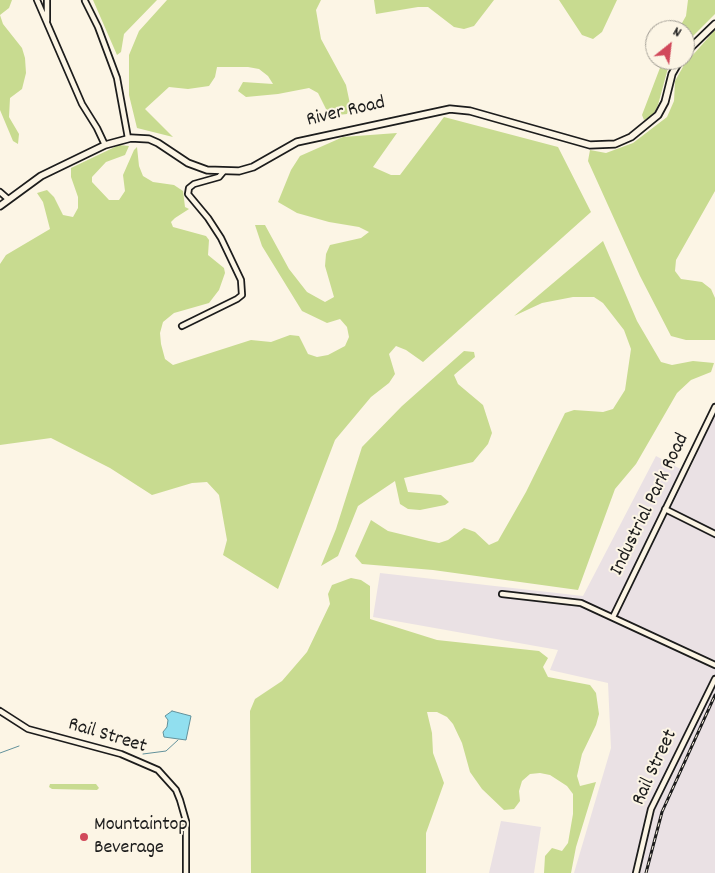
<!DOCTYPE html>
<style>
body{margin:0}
#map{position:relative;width:715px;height:873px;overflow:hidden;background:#fcf5e5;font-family:Dekko,sans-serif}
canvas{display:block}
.north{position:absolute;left:645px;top:20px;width:50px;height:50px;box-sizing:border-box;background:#fcf5e5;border:1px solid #a29e95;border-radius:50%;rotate:29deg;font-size:14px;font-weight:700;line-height:20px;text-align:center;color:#1c1c1c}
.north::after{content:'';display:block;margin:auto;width:18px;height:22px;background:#d1495b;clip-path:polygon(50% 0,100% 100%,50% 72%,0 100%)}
</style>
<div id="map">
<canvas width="715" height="873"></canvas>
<div class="north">N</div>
</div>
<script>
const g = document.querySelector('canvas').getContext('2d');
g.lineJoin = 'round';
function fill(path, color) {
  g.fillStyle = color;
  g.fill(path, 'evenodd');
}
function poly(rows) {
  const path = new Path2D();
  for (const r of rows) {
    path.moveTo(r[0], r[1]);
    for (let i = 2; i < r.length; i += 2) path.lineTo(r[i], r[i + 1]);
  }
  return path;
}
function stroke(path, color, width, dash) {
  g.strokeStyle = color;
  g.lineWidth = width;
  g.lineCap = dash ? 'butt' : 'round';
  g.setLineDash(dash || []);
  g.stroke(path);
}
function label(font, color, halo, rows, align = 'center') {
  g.font = font + ' Dekko,sans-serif';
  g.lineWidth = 4;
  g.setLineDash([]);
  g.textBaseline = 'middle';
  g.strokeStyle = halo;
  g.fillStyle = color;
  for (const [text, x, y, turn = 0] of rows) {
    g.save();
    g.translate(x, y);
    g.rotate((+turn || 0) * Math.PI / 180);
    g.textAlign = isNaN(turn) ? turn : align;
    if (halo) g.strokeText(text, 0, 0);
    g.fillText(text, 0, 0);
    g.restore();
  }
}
fill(poly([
 [715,414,715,873,574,873,611,748,608,683,550,670,558,650,373,617,380,573,583,596,656,456,688,473],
 [501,821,541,827,534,873,489,873]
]), '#eae1e4');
fill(poly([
 [0,0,12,0,9,8,0,15,3,24,22,48,25,58,26,73,22,89,10,98,9,117,19,134,18,144,13,141,0,110],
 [93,0,157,0,124,34,121,52,117,55],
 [167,0,321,0,316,10,321,39,346,85,350,104,347,114,338,115,327,111,318,93,309,88,278,94,246,97,238,91,243,82,273,84,268,76,259,69,248,67,217,67,215,77,209,86,188,89,169,87,145,109,173,137,137,128,129,95,129,55,139,31],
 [374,0,494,0,474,26,464,29,454,27,428,7,418,7,376,14],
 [559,0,617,0,602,32,593,39,582,35],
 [688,0,715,0,715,14,685,44,685,30,678,30,686,16],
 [715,30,715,191,676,260,675,271,681,279,702,282,711,289,715,298,715,340,686,340,671,336,640,276,588,161,590,150,606,153,633,143,667,117,674,101,675,81,684,65],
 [663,60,674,60,668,68,658,105,653,115,644,120,642,115],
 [444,117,558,147,591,212,423,362,406,350,396,346,389,354,395,374,389,383,371,397,335,440,278,589,223,555,227,540,219,495,207,482,192,483,152,495,110,468,51,438,0,445,0,264,6,255,50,229,43,202,37,193,47,190,54,197,63,215,73,217,78,208,78,197,71,177,71,168,119,145,129,146,125,155,106,162,92,177,92,182,109,200,119,200,125,191,123,175,134,150,137,147,139,166,143,176,153,182,174,185,183,191,185,207,189,209,175,218,171,222,173,227,206,236,209,240,208,255,224,268,225,273,219,290,209,303,174,313,163,322,160,333,161,344,165,359,173,365,251,340,271,342,290,335,299,336,308,354,317,357,328,355,345,346,349,337,347,327,340,319,327,323,302,311,262,246,255,225,265,225,289,269,307,292,325,302,334,297,325,266,326,254,330,245,361,238,369,232,359,227,329,222,297,213,278,202,291,170,300,156,343,137,397,133,373,167,391,175,400,175],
 [603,241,637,321,661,362,672,365,693,361,714,363,711,372,691,380,677,393,636,464,615,489,578,590,433,570,362,564,355,556,371,520,388,531,429,541,439,543,448,540,464,528,475,532,489,545,498,541,526,492,565,413,574,410,603,412,613,409,625,390,631,349,624,330,603,303,594,297,573,297,542,303,514,316],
 [464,351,474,352,475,357,454,375,458,384,483,405,492,433,488,444,473,462,404,478,408,492,441,495,449,502,445,505,420,510,408,509,400,504,395,481,358,506,338,556,321,566,336,529,362,447,402,406],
 [351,578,361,580,370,586,370,619,437,640,539,651,548,658,543,667,548,677,590,685,596,693,599,714,596,725,582,754,577,776,580,786,596,782,576,847,571,873,544,873,545,856,552,848,562,851,568,843,573,814,573,794,567,786,550,775,540,773,530,774,522,781,519,791,520,801,514,809,504,810,482,789,470,772,462,743,453,724,447,717,437,712,427,712,432,733,433,753,444,783,426,833,426,873,251,873,250,711,255,699,282,681,307,652,330,604,328,594,332,585],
 [50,784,96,784,99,788,97,790,52,789,49,787]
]), '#c8db90');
const water = poly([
 [172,711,191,716,186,740,164,737,163,732,167,727,168,720,165,716,172,711]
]);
fill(water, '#91dfef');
stroke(water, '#62919b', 1);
stroke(poly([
 [0,753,19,746],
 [143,754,166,751,178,740]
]), '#62919b', 1);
const street = poly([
 [37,0,82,104,97,128,105,145],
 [47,0,47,21],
 [85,1,98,27,117,78,128,138],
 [0,192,8,199],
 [182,326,237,299,242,295,241,280,221,238,208,218,188,194,189,188,194,184,219,177,224,171],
 [665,509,715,534],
 [502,594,581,603,715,665],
 [613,617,715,407],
 [0,711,28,729,121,754,158,770,176,790,180,800,186,821,186,873],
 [636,873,651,809,715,679]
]);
const secondary = poly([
 [685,53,715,24],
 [0,206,41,176,105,145,131,138,149,139,158,143,188,163,207,170,239,171,253,167,297,142,450,109,470,111,590,145,615,144,631,137,658,115,665,102,672,74,680,60]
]);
stroke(street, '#1c1c1c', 8);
stroke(secondary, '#1c1c1c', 9);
stroke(street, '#fcf5e5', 4.5);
stroke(secondary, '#fcf5e5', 5.5);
const rail = poly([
 [646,873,662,812,715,695]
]);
stroke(rail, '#1c1c1c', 3);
stroke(rail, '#fcf5e5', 1, [4]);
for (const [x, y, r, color] of [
 [84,837,5,"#d1495b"]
]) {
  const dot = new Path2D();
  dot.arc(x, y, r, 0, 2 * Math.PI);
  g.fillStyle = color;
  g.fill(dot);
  stroke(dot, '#fcf5e5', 2);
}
label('20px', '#1c1c1c', '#fcf5e5', [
 ["River Road",346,113,-13],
 ["Industrial Park Road",651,505,-64],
 ["Rail Street",107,737,17],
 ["Rail Street",656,768,-65]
]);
label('20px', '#1c1c1c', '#fcf5e5', [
 ["Mountaintop",94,826],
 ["Beverage",94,849]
], 'left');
</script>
